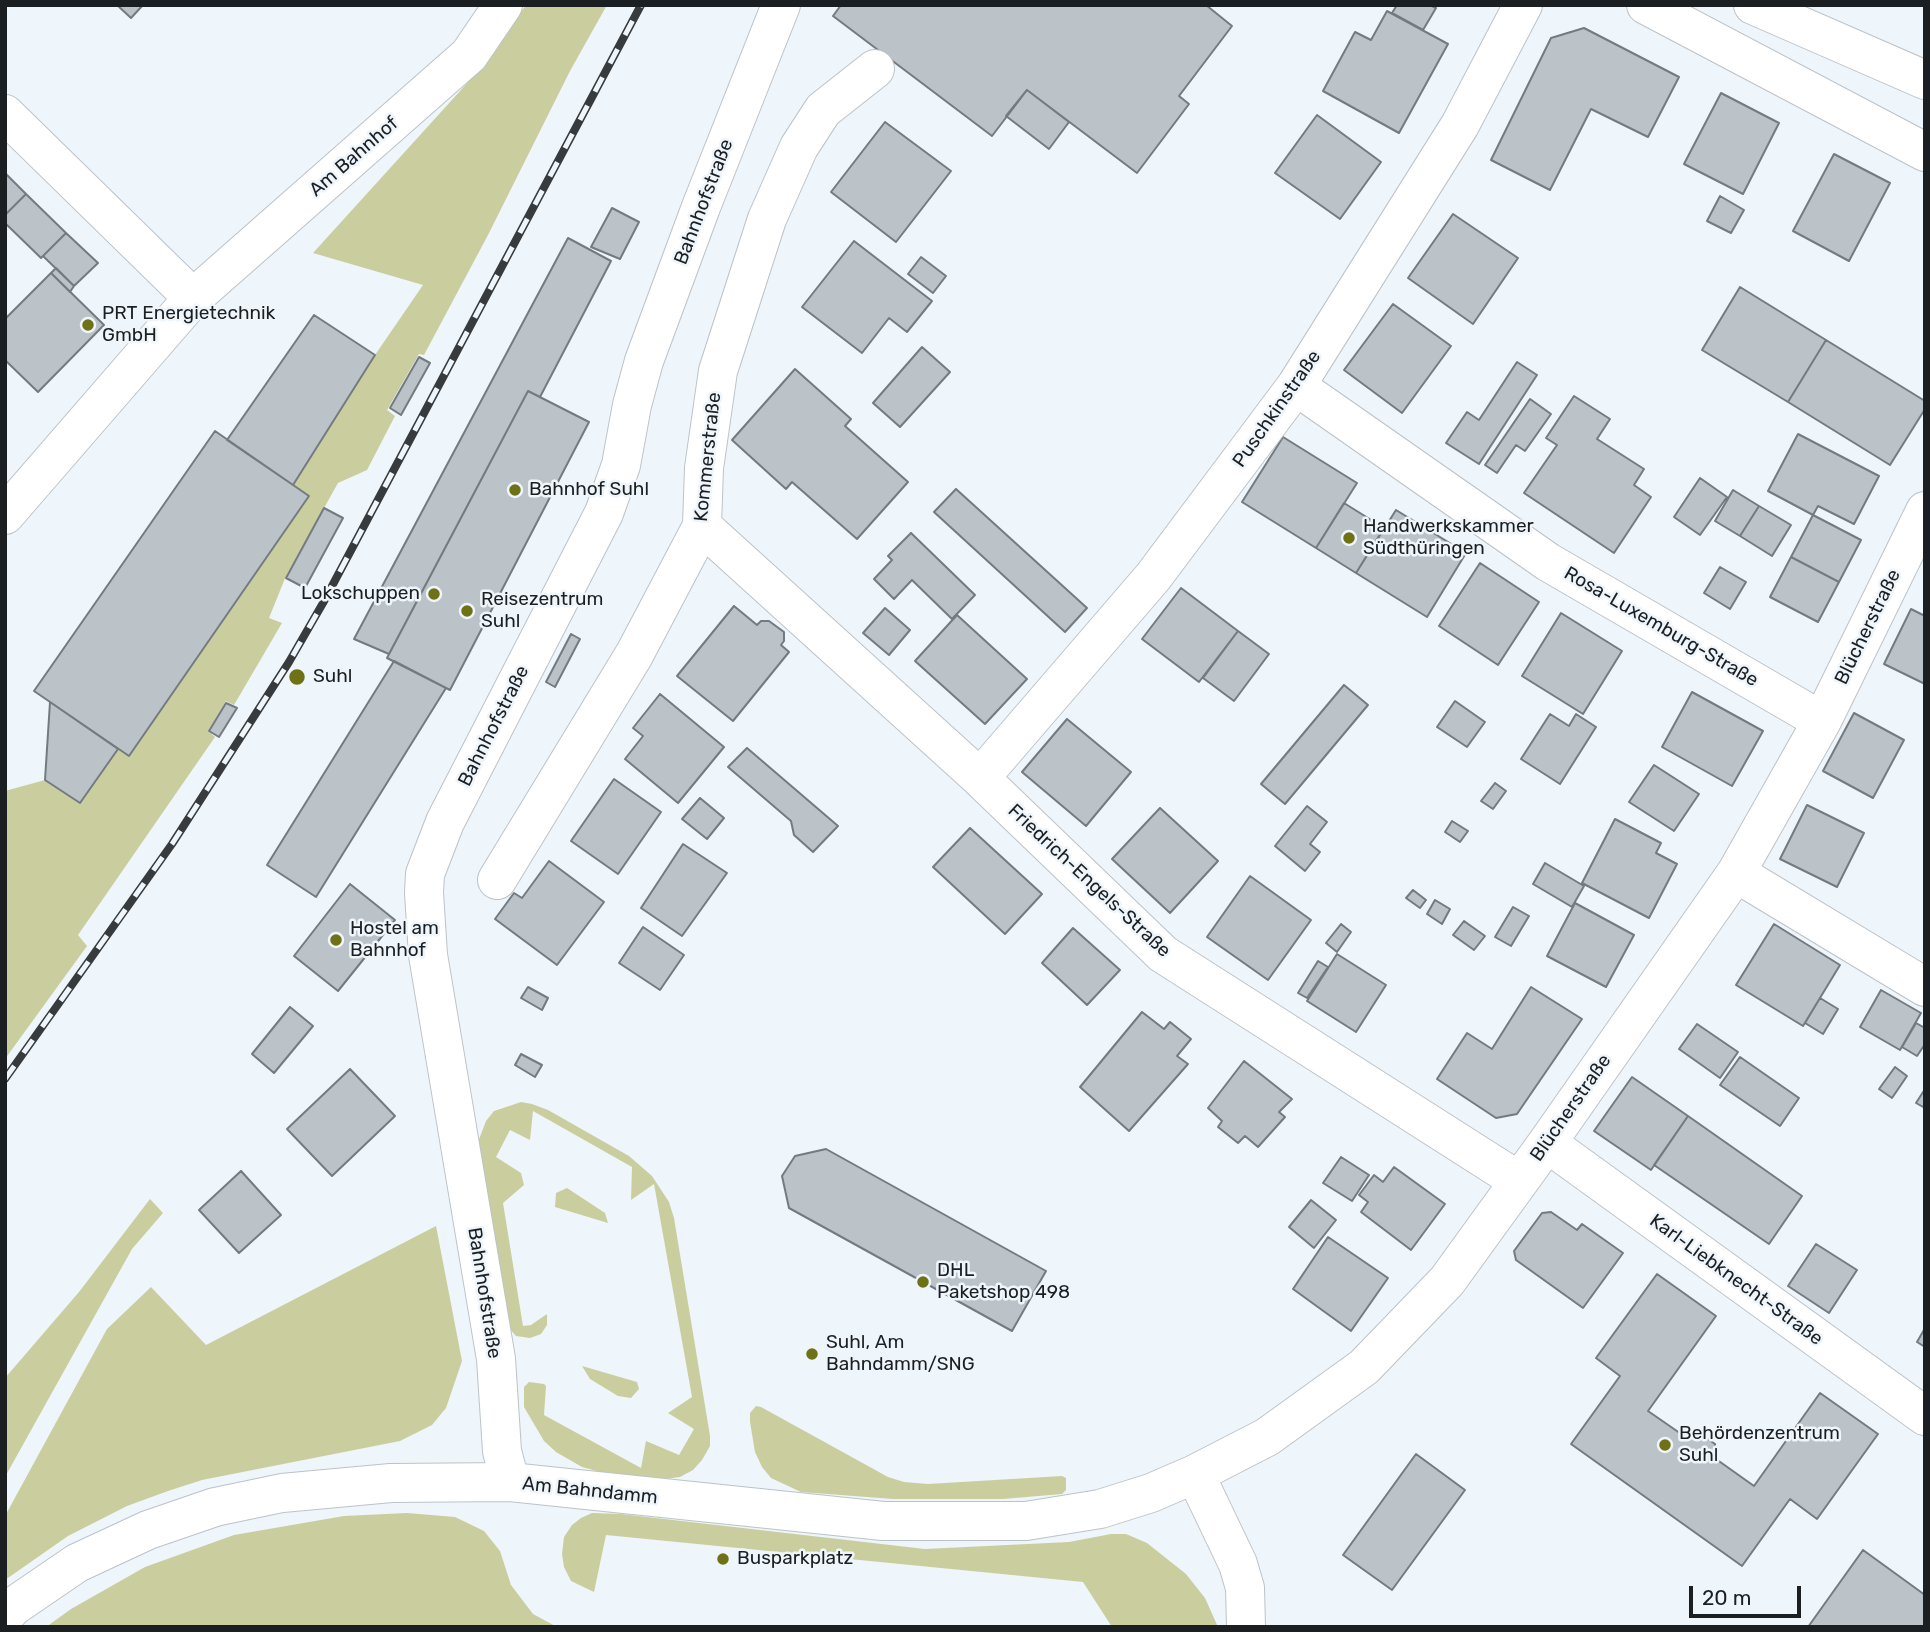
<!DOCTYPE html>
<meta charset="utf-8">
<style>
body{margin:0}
#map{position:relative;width:1930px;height:1632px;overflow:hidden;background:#eef5fb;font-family:Rubik,sans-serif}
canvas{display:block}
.frame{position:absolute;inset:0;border:7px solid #1c1f21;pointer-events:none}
.scale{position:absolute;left:1689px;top:1586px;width:112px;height:32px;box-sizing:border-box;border:4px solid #1c1f21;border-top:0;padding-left:9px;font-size:21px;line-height:24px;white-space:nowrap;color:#1c1f21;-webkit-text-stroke:5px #eef5fb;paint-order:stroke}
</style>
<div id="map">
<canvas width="1930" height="1632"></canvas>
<div class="frame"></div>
<div class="scale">20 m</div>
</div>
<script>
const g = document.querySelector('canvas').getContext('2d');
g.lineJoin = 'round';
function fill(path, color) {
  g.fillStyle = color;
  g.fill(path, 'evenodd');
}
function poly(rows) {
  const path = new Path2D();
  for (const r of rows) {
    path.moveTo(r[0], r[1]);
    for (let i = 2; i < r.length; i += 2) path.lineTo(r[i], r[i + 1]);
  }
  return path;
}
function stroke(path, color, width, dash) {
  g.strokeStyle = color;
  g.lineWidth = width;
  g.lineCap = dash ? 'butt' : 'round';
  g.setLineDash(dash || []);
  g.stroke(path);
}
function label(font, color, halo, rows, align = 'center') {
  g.font = font + ' Rubik,sans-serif';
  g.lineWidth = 5;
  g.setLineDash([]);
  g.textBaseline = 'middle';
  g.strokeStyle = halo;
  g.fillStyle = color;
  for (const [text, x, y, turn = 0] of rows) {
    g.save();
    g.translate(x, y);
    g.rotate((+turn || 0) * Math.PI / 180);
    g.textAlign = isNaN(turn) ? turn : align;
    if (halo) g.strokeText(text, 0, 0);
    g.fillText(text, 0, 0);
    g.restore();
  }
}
fill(poly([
 [526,5,607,5,570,71,488,235,424,355,419,354,387,410,395,416,367,470,338,483,286,576,269,618,282,623,234,705,226,701,208,731,215,737,78,935,87,946,5,1059,5,791,45,780,80,803,118,749,129,756,309,497,293,485,375,355,423,285,313,253,480,69],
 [521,1102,532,1104,548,1110,629,1156,652,1176,669,1202,674,1218,710,1436,710,1446,702,1460,693,1470,680,1477,665,1479,600,1472,582,1467,556,1452,544,1441,524,1407,524,1387,529,1382,544,1384,546,1386,544,1415,641,1468,646,1441,679,1455,694,1429,668,1413,692,1397,654,1184,631,1200,632,1167,533,1111,530,1140,510,1130,496,1157,521,1173,524,1185,503,1203,523,1326,531,1325,547,1314,547,1325,541,1334,530,1338,516,1336,509,1328,478,1142,486,1121,494,1111],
 [567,1188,605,1213,608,1223,555,1207,556,1193],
 [150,1199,163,1213,132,1249,5,1477,5,1378,79,1292],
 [436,1226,462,1361,446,1408,432,1425,400,1441,202,1480,168,1491,127,1506,68,1536,5,1580,5,1516,107,1329,151,1287,206,1345],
 [582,1366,637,1382,639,1389,631,1398,618,1396,590,1379],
 [756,1406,761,1407,888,1477,904,1482,928,1484,1062,1476,1066,1478,1066,1490,1062,1494,1003,1499,893,1499,801,1492,771,1478,762,1467,755,1452,750,1422,750,1413],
 [407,1513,455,1517,484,1531,500,1551,511,1585,533,1614,557,1627,46,1627,71,1609,145,1567,234,1535,344,1516],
 [592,1513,621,1514,925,1549,1069,1542,1111,1534,1126,1534,1147,1543,1186,1574,1205,1598,1218,1627,1112,1627,1083,1582,606,1535,594,1592,571,1581,564,1567,562,1554,564,1537,572,1525,581,1518]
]), '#cace9e');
const building = poly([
 [117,5,143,5,131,18,117,5],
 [841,5,1206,5,1232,26,1179,96,1189,104,1137,173,1027,90,992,136,833,16,841,5],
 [1397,5,1430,5,1436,8,1423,30,1392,13,1397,5],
 [1387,11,1448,44,1399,133,1323,91,1355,32,1371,40,1387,11],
 [1584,28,1679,77,1648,137,1591,109,1550,190,1491,160,1551,38,1584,28],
 [1027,90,1069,122,1049,149,1006,116,1027,90],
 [1721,93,1779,123,1743,194,1684,164,1721,93],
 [1317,115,1381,162,1340,219,1275,173,1317,115],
 [885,122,951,171,896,242,831,192,885,122],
 [1834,154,1890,183,1849,261,1793,231,1834,154],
 [5,173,26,194,5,215,5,173],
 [26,194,66,233,41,258,5,223,5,215,26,194],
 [1720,196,1744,210,1731,233,1707,221,1720,196],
 [612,208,639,222,620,259,591,247,612,208],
 [1453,214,1518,258,1473,324,1408,278,1453,214],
 [66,233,98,263,74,286,43,256,66,233],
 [568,238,611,261,540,397,528,391,389,654,354,639,568,238],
 [854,241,932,301,907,332,889,318,862,353,802,307,854,241],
 [921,257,946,276,933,293,908,274,921,257],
 [56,268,74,286,70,292,51,273,56,268],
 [51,273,104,325,38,392,5,360,5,319,51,273],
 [1740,287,1826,340,1788,402,1702,350,1740,287],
 [1393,304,1451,346,1402,413,1344,370,1393,304],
 [314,315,375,355,293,485,227,440,314,315],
 [1826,340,1925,401,1925,409,1890,465,1788,402,1826,340],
 [922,347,950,372,900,427,873,403,922,347],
 [419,357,430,363,401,415,390,408,419,357],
 [1517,362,1537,375,1479,464,1446,443,1467,412,1479,420,1517,362],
 [795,369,851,419,845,426,908,482,857,539,792,482,786,489,732,440,795,369],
 [528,391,589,422,450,690,387,658,528,391],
 [1574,396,1610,419,1597,439,1644,469,1634,485,1651,497,1614,553,1524,493,1557,445,1546,438,1574,396],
 [1530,399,1551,414,1525,451,1516,445,1497,473,1485,465,1530,399],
 [215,431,309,496,129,756,34,691,215,431],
 [1798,434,1879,476,1854,524,1818,506,1813,515,1768,491,1798,434],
 [1283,437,1357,483,1316,548,1242,502,1283,437],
 [1700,478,1727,497,1700,535,1674,517,1700,478],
 [956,489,1087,608,1065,632,934,512,956,489],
 [1733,490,1759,506,1740,536,1715,521,1733,490],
 [1344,503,1384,528,1356,573,1316,548,1344,503],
 [1759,506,1791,525,1772,556,1740,536,1759,506],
 [324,508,343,518,305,588,286,578,324,508],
 [1396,510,1466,553,1427,617,1356,573,1396,510],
 [1813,515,1861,540,1839,582,1791,557,1813,515],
 [911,533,975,595,952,619,912,580,894,599,874,579,892,560,888,556,911,533],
 [1791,557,1839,582,1818,622,1770,597,1791,557],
 [1480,563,1539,602,1498,665,1439,626,1480,563],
 [1720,567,1746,582,1730,609,1704,593,1720,567],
 [1181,588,1238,631,1199,682,1142,639,1181,588],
 [734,606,757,625,761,621,769,621,784,632,784,641,781,645,789,652,733,721,677,676,734,606],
 [885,608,910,630,889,655,863,633,885,608],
 [1911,609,1925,616,1925,684,1884,664,1911,609],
 [1561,613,1622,651,1583,714,1522,676,1561,613],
 [957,615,1027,679,985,724,915,661,957,615],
 [1238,631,1269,654,1234,701,1203,678,1238,631],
 [571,634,580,639,555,687,546,682,571,634],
 [394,661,446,688,316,897,267,865,394,661],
 [1344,685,1368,705,1285,804,1261,784,1344,685],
 [1692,692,1763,731,1732,786,1662,747,1692,692],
 [660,694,724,747,678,803,625,759,643,736,633,728,660,694],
 [1455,701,1485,722,1467,747,1437,727,1455,701],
 [50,702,118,749,80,803,45,780,50,702],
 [226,703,237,708,219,737,209,731,226,703],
 [1854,713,1904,740,1873,798,1823,771,1854,713],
 [1550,714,1569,726,1576,714,1596,727,1560,784,1521,759,1550,714],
 [1067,719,1131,772,1086,826,1022,772,1067,719],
 [747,748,838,826,813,852,794,835,791,821,728,767,747,748],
 [1654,765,1699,794,1674,831,1629,802,1654,765],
 [614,779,661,812,618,874,571,841,614,779],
 [1495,783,1506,791,1493,809,1481,801,1495,783],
 [700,798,724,818,707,839,682,819,700,798],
 [1807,805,1864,833,1837,887,1780,859,1807,805],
 [1307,806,1327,822,1310,844,1320,852,1305,871,1275,846,1307,806],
 [1160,808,1218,861,1170,913,1112,859,1160,808],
 [1615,819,1661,843,1656,853,1677,864,1649,918,1582,883,1615,819],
 [1452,821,1468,831,1460,842,1445,832,1452,821],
 [970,828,1042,894,1005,934,933,867,970,828],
 [683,844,727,873,682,936,641,908,683,844],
 [549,861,604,902,557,965,495,919,514,893,522,898,549,861],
 [1545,863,1584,886,1572,907,1533,884,1545,863],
 [1250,876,1311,920,1268,980,1207,937,1250,876],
 [350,884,395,920,338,991,294,956,350,884],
 [1413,890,1426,900,1420,908,1406,898,1413,890],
 [1435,900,1450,909,1442,924,1427,914,1435,900],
 [1575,903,1634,935,1606,987,1547,956,1575,903],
 [1513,907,1529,916,1511,946,1495,937,1513,907],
 [1464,921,1485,936,1474,950,1453,935,1464,921],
 [1341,924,1351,932,1337,952,1326,943,1341,924],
 [1774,924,1840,965,1803,1026,1736,985,1774,924],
 [643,927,684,955,660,990,619,963,643,927],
 [1073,928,1120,970,1087,1005,1042,963,1073,928],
 [1337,954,1386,985,1356,1032,1307,1001,1337,954],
 [1318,961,1328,967,1307,998,1298,993,1318,961],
 [528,987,548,998,542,1010,521,998,528,987],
 [1531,987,1582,1019,1517,1114,1496,1118,1437,1079,1467,1033,1492,1049,1531,987],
 [1881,990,1921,1013,1900,1050,1860,1027,1881,990],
 [1820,998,1838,1009,1823,1034,1805,1023,1820,998],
 [290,1007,313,1026,274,1073,252,1054,290,1007],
 [1142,1012,1164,1029,1170,1022,1191,1039,1177,1056,1188,1064,1129,1131,1080,1087,1142,1012],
 [1916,1023,1925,1028,1925,1044,1917,1056,1902,1047,1916,1023],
 [1697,1024,1738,1052,1720,1078,1679,1049,1697,1024],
 [521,1054,542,1065,535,1077,515,1065,521,1054],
 [1740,1057,1799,1098,1780,1126,1720,1085,1740,1057],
 [1244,1061,1292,1099,1279,1112,1285,1117,1258,1147,1245,1136,1238,1143,1218,1127,1222,1121,1208,1108,1244,1061],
 [1895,1067,1907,1076,1892,1098,1879,1089,1895,1067],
 [350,1069,395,1116,332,1176,287,1129,350,1069],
 [1632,1077,1688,1116,1651,1170,1594,1131,1632,1077],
 [1925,1089,1925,1108,1916,1103,1925,1089],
 [1688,1116,1802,1196,1769,1244,1654,1165,1688,1116],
 [826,1149,1046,1271,1012,1331,789,1208,782,1176,795,1156,826,1149],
 [1341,1157,1369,1175,1352,1201,1323,1183,1341,1157],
 [1394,1167,1445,1204,1411,1250,1361,1212,1368,1202,1359,1195,1374,1175,1383,1182,1394,1167],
 [241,1171,281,1215,239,1253,199,1210,241,1171],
 [1311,1200,1336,1220,1314,1248,1289,1227,1311,1200],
 [1551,1212,1577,1230,1582,1224,1623,1253,1583,1308,1516,1260,1514,1251,1542,1213,1551,1212],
 [1328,1237,1388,1278,1351,1331,1293,1289,1328,1237],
 [1816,1244,1857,1270,1829,1313,1788,1286,1816,1244],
 [1657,1274,1716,1316,1648,1411,1687,1438,1701,1434,1715,1444,1716,1459,1754,1486,1820,1393,1878,1434,1817,1519,1790,1499,1742,1566,1571,1444,1620,1376,1596,1358,1657,1274],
 [1925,1328,1925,1347,1917,1342,1925,1328],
 [1416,1454,1465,1490,1392,1590,1343,1555,1416,1454],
 [1863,1550,1925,1595,1925,1627,1808,1627,1863,1550]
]);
fill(building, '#bbc3c8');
stroke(building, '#747b80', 2);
const minor = poly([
 [5,114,193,298],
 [1296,386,1548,562,1822,721],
 [5,515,193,298,469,55,503,5],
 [702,526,980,778,1163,954,1519,1181],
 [980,778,1153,577,1296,386,1460,125,1523,5],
 [1736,873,1925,987],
 [497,880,634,655,702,526,704,468,718,371,767,219,799,147,823,110,875,69],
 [1547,1143,1925,1416],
 [1195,1474,1238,1564,1245,1588,1246,1627],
 [510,1482,502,1451,496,1359,428,955,424,893,425,874,445,822,604,513,621,465,632,405,644,361,701,207,781,5],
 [5,1615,14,1606,77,1563,148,1530,215,1507,282,1493,391,1483,510,1482,883,1521,1026,1521,1100,1509,1151,1493,1195,1474,1267,1437,1364,1367,1447,1281,1547,1143,1736,873,1822,721,1925,511]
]);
const major = poly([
 [1646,5,1925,152],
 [1753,5,1925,80]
]);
stroke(minor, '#bcc3c8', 40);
stroke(major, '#bcc3c8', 40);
stroke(minor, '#fff', 38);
stroke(major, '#fff', 38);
const rail = poly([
 [5,1079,172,844,289,662,323,603,641,5]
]);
stroke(rail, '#373b3d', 8);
stroke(rail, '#eef5fb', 5, [16]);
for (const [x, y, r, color] of [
 [88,325,7,"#6e7116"],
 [515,490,7,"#6e7116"],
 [1349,538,7,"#6e7116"],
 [434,594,7,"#6e7116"],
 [467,611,7,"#6e7116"],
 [297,677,9,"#6e7116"],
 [336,940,7,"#6e7116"],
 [923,1282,7,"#6e7116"],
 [812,1354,7,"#6e7116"],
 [1665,1445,7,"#6e7116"],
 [723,1559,7,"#6e7116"]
]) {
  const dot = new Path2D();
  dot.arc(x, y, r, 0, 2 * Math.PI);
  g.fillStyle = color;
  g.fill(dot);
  stroke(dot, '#eef5fb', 2.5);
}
label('19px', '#1c1f21', '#eef5fb', [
 ["Am Bahnhof",354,157,-41],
 ["Bahnhofstraße",704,202,-69],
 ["Puschkinstraße",1277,409,-55],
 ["Kommerstraße",708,457,-84],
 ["Rosa-Luxemburg-Straße",1661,627,30],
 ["Blücherstraße",1868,627,-64],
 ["Bahnhofstraße",494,726,-63],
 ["Friedrich-Engels-Straße",1089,881,43],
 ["Blücherstraße",1571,1108,-55],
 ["Karl-Liebknecht-Straße",1736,1280,36],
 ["Bahnhofstraße",484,1293,81],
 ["Am Bahndamm",590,1491,6]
]);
label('19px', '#1c1f21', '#eef5fb', [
 ["PRT Energietechnik",102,314],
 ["GmbH",102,336],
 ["Bahnhof Suhl",529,490],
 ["Handwerkskammer",1363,527],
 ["Südthüringen",1363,549],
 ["Lokschuppen",420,594,"right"],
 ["Reisezentrum",481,600],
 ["Suhl",481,622],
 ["Suhl",313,677],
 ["Hostel am",350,929],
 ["Bahnhof",350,951],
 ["DHL",937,1271],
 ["Paketshop 498",937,1293],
 ["Suhl, Am",826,1343],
 ["Bahndamm/SNG",826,1365],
 ["Behördenzentrum",1679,1434],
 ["Suhl",1679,1456],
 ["Busparkplatz",737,1559]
], 'left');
</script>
